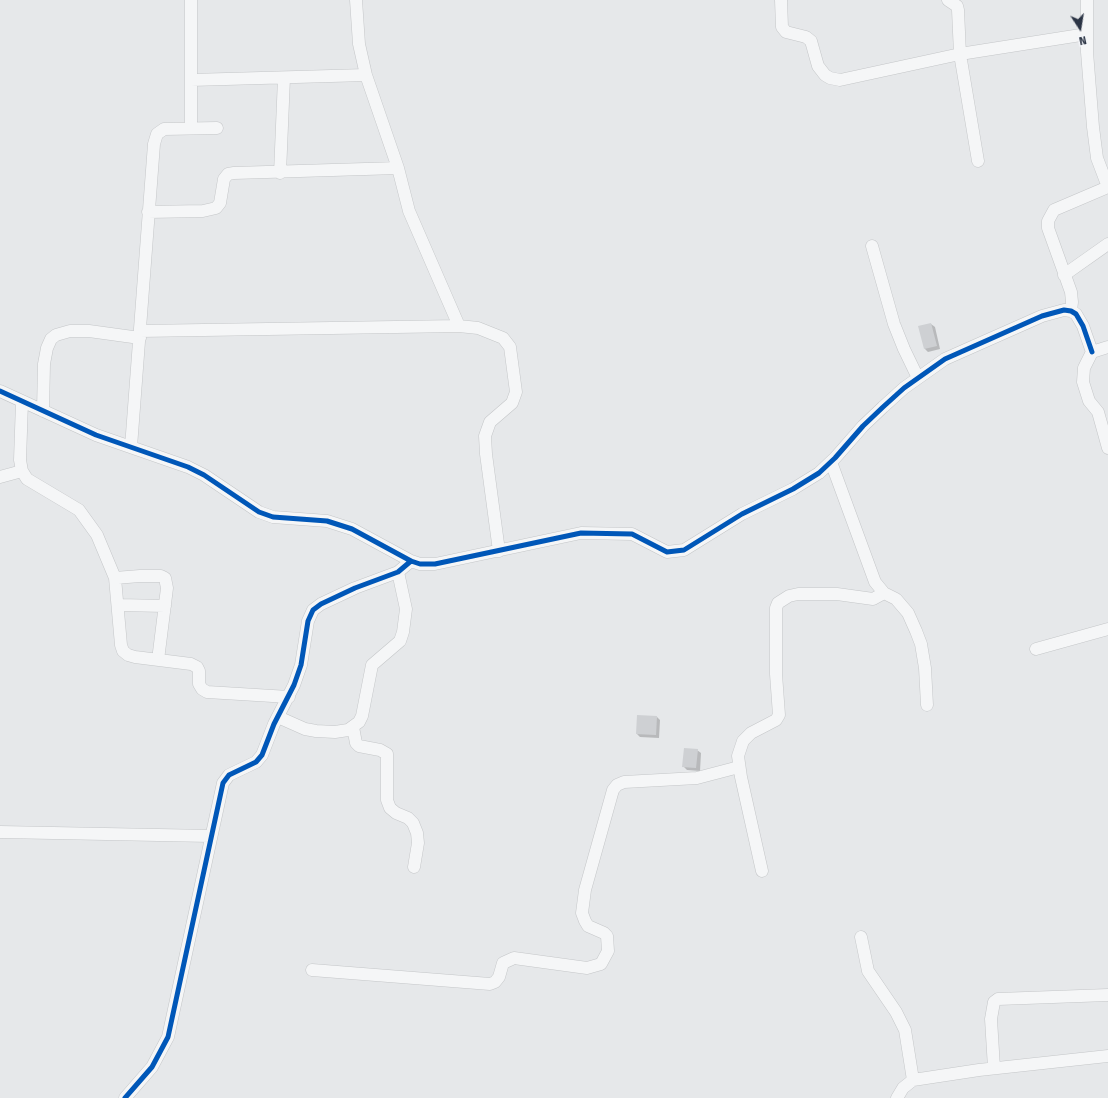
<!DOCTYPE html>
<style>
body{margin:0}
#map{position:relative;width:1108px;height:1098px;overflow:hidden;background:#e6e8ea;font-family:"Fira Sans",sans-serif}
canvas{display:block}
.north{position:absolute;left:1060px;top:8px;width:40px;height:40px;-webkit-text-stroke:3px #f4f6f9;paint-order:stroke;rotate:168deg;font-size:11px;font-weight:700;line-height:16px;text-align:center;color:#2b3445}
.north::after{content:'';display:block;margin:auto;width:14px;height:18px;background:#2b3445;clip-path:polygon(50% 0,100% 100%,50% 72%,0 100%)}
</style>
<div id="map">
<canvas width="1108" height="1098"></canvas>
<div class="north">N</div>
</div>
<script>
const g = document.querySelector('canvas').getContext('2d');
g.lineJoin = 'round';
function fill(path, color) {
  g.fillStyle = color;
  g.fill(path, 'evenodd');
}
function poly(rows) {
  const path = new Path2D();
  for (const r of rows) {
    path.moveTo(r[0], r[1]);
    for (let i = 2; i < r.length; i += 2) path.lineTo(r[i], r[i + 1]);
  }
  return path;
}
function stroke(path, color, width, dash) {
  g.strokeStyle = color;
  g.lineWidth = width;
  g.lineCap = dash ? 'butt' : 'round';
  g.setLineDash(dash || []);
  g.stroke(path);
}
fill(poly([
 [931,324,935,327,940,349,928,352,925,349,919,327],
 [657,717,660,720,659,738,640,737,637,734],
 [697,750,701,753,700,771,687,770,683,766]
]), '#0003');
fill(poly([
 [931,323,937,346,924,349,918,326],
 [637,715,657,716,656,735,636,734],
 [684,748,698,749,696,768,682,767]
]), '#ced0d3');
const minor = poly([
 [356,0,359,44,366,75,398,168,409,211,459,326],
 [781,0,782,27,786,32,806,37,811,41,818,66,825,75,830,78,840,80,960,54,1087,34],
 [948,0,957,6,958,10,960,54,978,161],
 [1087,0,1087,52,1093,127,1097,158,1108,187],
 [191,80,366,75],
 [191,128,191,0],
 [280,173,284,78],
 [148,212,203,211,216,208,220,203,224,179,228,174,234,173,398,168],
 [872,246,894,324,904,349,918,378],
 [1064,275,1108,244],
 [1071,311,1072,302,1071,292,1048,228,1048,221,1054,210,1108,187],
 [140,331,459,326,478,328,503,338,510,347,516,392,512,403,490,422,485,436,486,454,499,551],
 [1108,347,1092,352,1084,368,1083,382,1089,401,1098,412,1108,448],
 [0,391,96,435,188,467,204,475,259,512,273,517,327,521,352,529,411,561,420,564,435,564,581,533,632,534,667,552,684,550,742,514,793,489,819,473,835,458,863,426,883,407,904,388,945,359,1042,316,1064,310,1071,311,1076,314,1083,326,1092,352],
 [22,402,20,460,22,471,27,479,79,510,97,535,115,578,121,645,123,651,128,655,135,657,191,664,197,667,199,671,199,684,202,689,207,692,289,697],
 [43,411,44,364,47,348,51,339,56,335,70,331,89,331,140,338],
 [131,447,154,144,157,134,164,129,217,128],
 [831,462,875,582,884,593,896,599,908,613,916,631,921,644,925,668,927,705],
 [0,477,22,471],
 [115,578,140,576,161,576,165,578,167,588,158,660],
 [119,605,165,606],
 [1036,649,1108,629],
 [278,717,305,729,316,731,335,732,348,730,359,722,362,716,372,665,400,641,403,632,406,609,398,572],
 [353,727,356,743,359,746,380,750,387,754,387,800,390,808,396,813,408,818,413,823,417,833,418,843,414,867],
 [0,832,211,836],
 [762,871,741,777,738,756,743,741,751,733,776,720,779,715,776,674,776,608,778,603,789,596,798,594,837,594,873,599,884,593],
 [861,937,868,971,896,1012,905,1030,913,1080],
 [312,970,490,984,495,982,499,977,503,963,514,958,587,968,601,964,608,951,607,936,604,933,588,926,585,921,582,913,585,890,613,790,617,785,624,782,697,778,739,767],
 [994,1068,991,1019,994,1002,998,999,1108,995],
 [125,1098,152,1067,168,1037,223,783,229,775,256,762,262,755,274,724,294,685,301,665,308,621,313,610,321,604,355,588,398,572,411,561],
 [897,1098,903,1088,913,1080,979,1070,1108,1056]
]);
stroke(minor, '#c4c6c8', 13);
stroke(minor, '#f5f6f7', 12);
stroke(poly([
 [0,391,96,435,188,467,204,475,259,512,273,517,327,521,352,529,411,561,420,564,435,564,581,533,632,534,667,552,684,550,742,514,793,489,819,473,835,458,863,426,883,407,904,388,945,359,1042,316,1064,310,1071,311,1076,314,1083,326,1092,352],
 [125,1098,152,1067,168,1037,223,783,229,775,256,762,262,755,274,724,294,685,301,665,308,621,313,610,321,604,355,588,398,572,411,561]
]), '#0057b8', 5);
</script>
